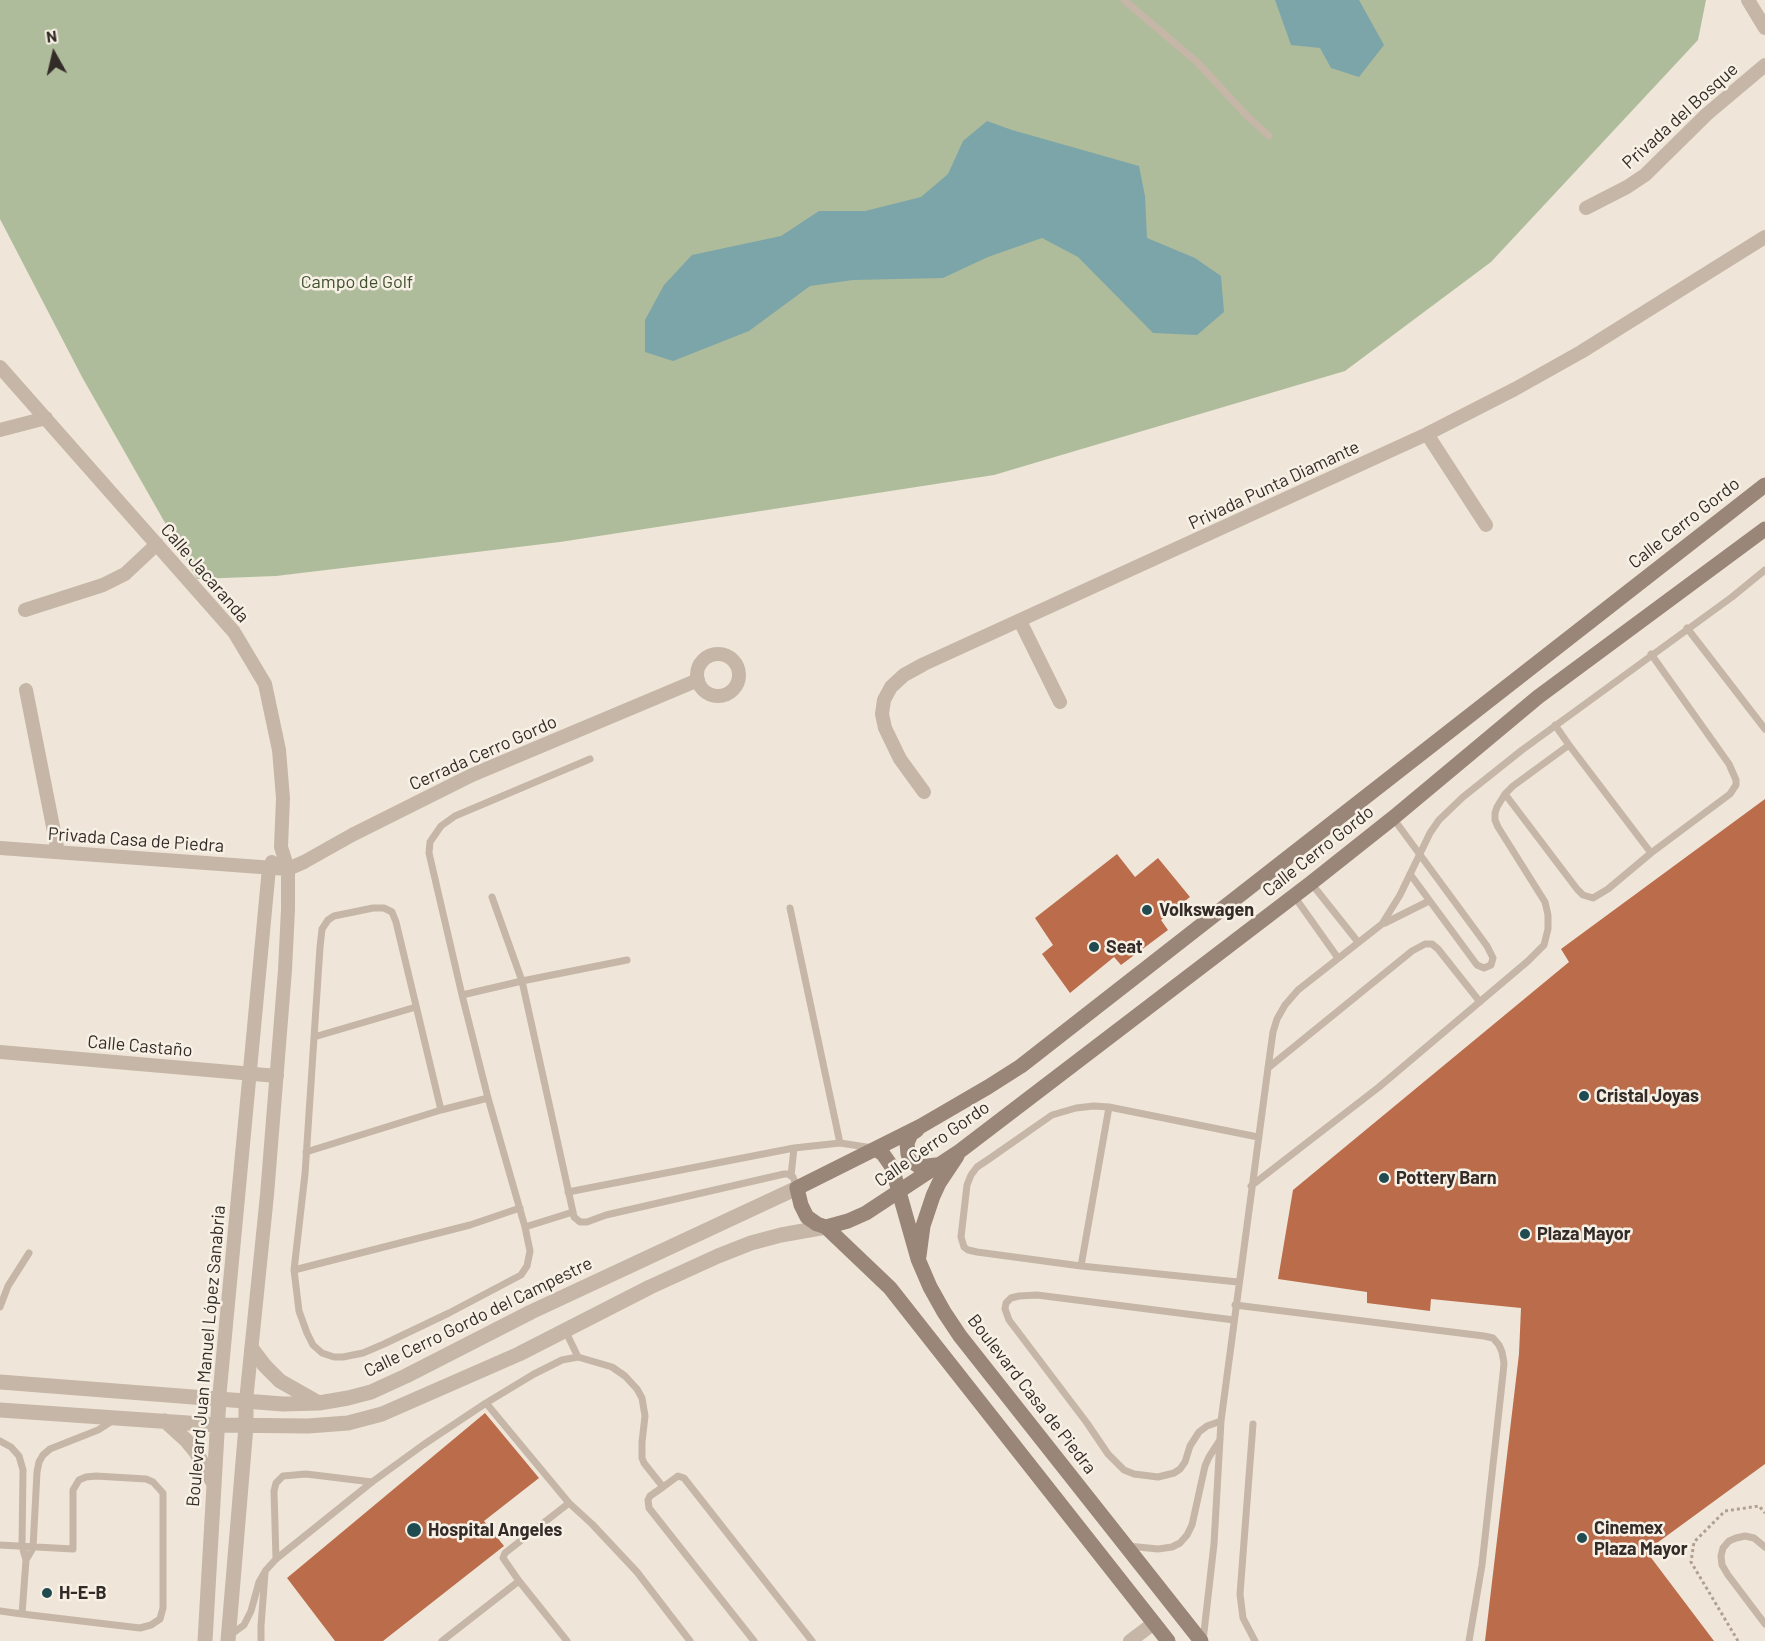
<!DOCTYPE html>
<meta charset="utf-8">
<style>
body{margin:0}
#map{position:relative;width:1765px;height:1641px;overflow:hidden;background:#efe6d9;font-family:Barlow,sans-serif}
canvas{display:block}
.north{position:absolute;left:24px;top:24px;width:60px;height:60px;-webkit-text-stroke:4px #f7f0e5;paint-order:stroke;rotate:352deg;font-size:16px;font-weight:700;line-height:24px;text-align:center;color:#332b27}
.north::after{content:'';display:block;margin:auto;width:21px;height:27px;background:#332b27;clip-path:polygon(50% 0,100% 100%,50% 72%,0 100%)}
</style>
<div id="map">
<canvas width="1765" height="1641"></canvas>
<div class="north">N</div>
</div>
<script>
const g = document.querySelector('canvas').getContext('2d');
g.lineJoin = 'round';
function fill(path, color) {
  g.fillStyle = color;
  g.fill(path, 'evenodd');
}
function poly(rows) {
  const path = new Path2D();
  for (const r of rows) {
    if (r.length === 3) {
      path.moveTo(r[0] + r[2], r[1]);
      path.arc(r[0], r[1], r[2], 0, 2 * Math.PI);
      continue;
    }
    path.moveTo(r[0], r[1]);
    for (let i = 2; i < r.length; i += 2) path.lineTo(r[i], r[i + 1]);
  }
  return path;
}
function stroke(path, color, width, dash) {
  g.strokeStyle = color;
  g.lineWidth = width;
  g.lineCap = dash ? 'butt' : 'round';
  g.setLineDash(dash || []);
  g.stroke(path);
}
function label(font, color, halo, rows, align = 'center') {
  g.font = font + ' Barlow,sans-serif';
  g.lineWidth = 5;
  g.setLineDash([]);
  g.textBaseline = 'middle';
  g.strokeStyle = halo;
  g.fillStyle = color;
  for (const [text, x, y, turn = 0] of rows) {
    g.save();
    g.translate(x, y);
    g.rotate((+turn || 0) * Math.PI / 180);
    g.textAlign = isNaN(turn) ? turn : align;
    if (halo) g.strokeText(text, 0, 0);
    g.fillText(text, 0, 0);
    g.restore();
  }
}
fill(poly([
 [0,0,1706,0,1698,40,1491,262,1345,371,994,475,560,542,276,576,197,579,82,377,0,219]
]), '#afbc9b');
fill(poly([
 [1275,0,1359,0,1384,45,1359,77,1331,68,1320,48,1291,45],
 [987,121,1012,130,1139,166,1145,196,1147,238,1195,258,1221,276,1224,312,1197,335,1153,333,1078,257,1042,238,988,257,943,278,853,280,810,286,749,331,673,361,645,352,645,320,664,285,692,255,781,236,819,211,865,211,921,197,948,174,963,141]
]), '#7ba5a9');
fill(poly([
 [1765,799,1765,1464,1646,1551,1714,1641,1485,1641,1519,1354,1521,1308,1431,1299,1430,1311,1367,1303,1367,1292,1278,1279,1293,1190,1569,962,1561,949],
 [1117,854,1135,877,1158,858,1190,897,1161,920,1168,930,1121,965,1114,957,1070,993,1042,954,1053,945,1035,918],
 [485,1413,539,1478,484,1521,504,1546,383,1641,335,1641,287,1578]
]), '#bb6c4b');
stroke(poly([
 [1738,1641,1691,1562,1694,1542,1725,1511,1759,1506,1765,1513]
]), '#b1a091', 3, [3, 3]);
stroke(poly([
 [1124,0,1198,63,1247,116,1269,136],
 [1687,628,1765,729],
 [1555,725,1569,745,1651,853],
 [1505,794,1577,889,1583,895,1593,898,1608,889,1651,853,1730,794,1736,785,1736,780,1729,764,1651,654],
 [1393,818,1487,946,1493,958,1491,965,1484,968,1477,965,1410,874],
 [1311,883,1358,942],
 [1294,896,1338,958],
 [492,897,522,981,627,960],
 [790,908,840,1143],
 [1385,923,1429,901],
 [462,995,522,981,573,1212,574,1217,580,1222,587,1222,606,1215,784,1174,788,1174,793,1177,797,1188],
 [314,1037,416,1007],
 [1268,1068,1412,951,1425,944,1432,944,1438,949,1480,1002],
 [441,1110,396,922,392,912,384,908,373,908,334,916,328,920,322,929,320,947,305,1174,294,1270,299,1311,307,1333,313,1345,322,1353,334,1357,343,1357,363,1353,384,1344,449,1313,521,1275,527,1266,530,1251,525,1227,488,1098,462,995,429,853,430,842,441,826,455,816,590,759],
 [306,1152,441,1110,488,1098],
 [791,1176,794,1148],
 [1251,1186,1379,1087,1528,961,1544,945,1548,929,1548,915,1545,902,1498,827,1495,820,1495,813,1497,807,1505,794,1513,786,1569,745],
 [568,1192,794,1148,840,1143,873,1148],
 [525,1227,573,1212],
 [1081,1266,1109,1107],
 [294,1270,470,1225,520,1208],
 [1238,1282,1081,1266,977,1252,968,1250,964,1247,961,1237,967,1185,971,1175,977,1167,989,1159,1052,1115,1076,1108,1094,1106,1109,1107,1258,1137],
 [1235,1305,1484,1336,1493,1338,1499,1345,1502,1352,1504,1363,1503,1374,1482,1565,1469,1641],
 [0,1307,8,1286,29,1253],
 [578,1357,612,1367,625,1376,637,1389,642,1398,645,1416,642,1442,642,1458,644,1463,663,1487,650,1496,648,1500,649,1508,754,1641],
 [486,1403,569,1503],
 [1221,1421,1207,1426,1199,1432,1190,1446,1185,1462,1180,1469,1174,1473,1158,1477,1134,1474,1124,1470,1108,1454,1087,1423,1009,1320,1005,1309,1006,1303,1011,1298,1019,1296,1037,1295,1234,1320],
 [1253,1424,1240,1594,1243,1618,1255,1641],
 [0,1441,11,1447,19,1456,23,1470,22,1546,26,1560,22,1614,0,1611],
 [663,1487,678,1476,684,1478,812,1641],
 [0,1545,73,1549,73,1490,79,1480,86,1477,96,1476,146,1479,153,1482,163,1493,163,1608,160,1619,151,1625,140,1628,22,1614],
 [1128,1546,1158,1549,1172,1547,1180,1543,1187,1535,1192,1525,1205,1466,1209,1457,1220,1440],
 [1765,1547,1754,1538,1745,1536,1736,1538,1729,1541,1723,1548,1721,1556,1722,1565,1728,1575,1765,1624],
 [276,1559,274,1491,276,1483,283,1476,306,1474,372,1482],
 [26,1560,33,1548,37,1472,39,1462,43,1455,50,1449,98,1430,112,1421],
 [229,1636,244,1625,251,1611,259,1582,266,1570,276,1559,372,1482,423,1445,486,1403,534,1374,562,1360,578,1357,565,1330],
 [261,1641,261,1626,265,1573],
 [442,1641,519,1581],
 [567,1641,519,1581,503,1558,505,1553,569,1503,592,1524,637,1572,690,1641],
 [1203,1641,1214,1544,1221,1421,1268,1068,1273,1032,1277,1019,1285,1005,1298,990,1382,924,1400,895,1430,833,1439,820,1463,797,1522,750,1732,597,1765,570]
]), '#c6b6a7', 7);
stroke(poly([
 [1748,0,1765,28],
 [1586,208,1627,187,1645,175,1707,114,1765,65],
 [0,367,234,632,265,684,279,750,283,798,281,847,288,869,288,909,285,970,267,1195,246,1401],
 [0,430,46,418],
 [1427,434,1486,525],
 [25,610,103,585,125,574,157,544],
 [1020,621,1060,702],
 [718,675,21],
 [26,690,58,852],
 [924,792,900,759,885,728,882,714,884,700,891,687,904,675,924,664,1427,434,1515,389,1581,352,1765,237],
 [0,848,288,869,304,862,352,835,472,775,698,680],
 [0,1052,277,1076],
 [219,1399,269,868,272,862],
 [1130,1641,1154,1623]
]), '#c6b6a7', 14);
stroke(poly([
 [252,1349,265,1366,280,1381,317,1402],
 [0,1382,283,1404,319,1403,348,1398,371,1392,406,1376,531,1312,797,1188],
 [0,1410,217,1425,308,1426,348,1423,382,1414,519,1354,650,1287,718,1256,751,1243,781,1235,826,1227],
 [165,1421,186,1440,196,1452,214,1484],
 [205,1641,219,1399],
 [228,1641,246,1426,246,1401]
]), '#c6b6a7', 15);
stroke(poly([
 [917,1130,911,1134,907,1143,908,1154,910,1160,920,1167,936,1165],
 [875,1149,883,1154,892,1167,918,1259,930,1287,944,1312,960,1336,1201,1641],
 [826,1227,848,1221,866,1213,960,1151,1311,883,1393,818,1538,697,1765,529],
 [919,1256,923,1226,933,1196,939,1183,957,1156],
 [1168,1641,890,1288,826,1227,817,1224,807,1217,801,1205,797,1188,921,1126,988,1087,1021,1066,1765,485]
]), '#998678', 15);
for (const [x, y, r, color] of [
 [1147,910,6,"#204b50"],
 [1094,947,6,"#204b50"],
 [1584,1096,6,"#204b50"],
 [1384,1178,6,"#204b50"],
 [1525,1234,6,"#204b50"],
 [414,1530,8,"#204b50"],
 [1582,1538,6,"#204b50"],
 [47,1593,6,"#204b50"]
]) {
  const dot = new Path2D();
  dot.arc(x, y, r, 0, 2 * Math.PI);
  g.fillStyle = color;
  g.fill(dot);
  stroke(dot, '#f7f0e5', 2);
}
label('18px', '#332b27', '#f7f0e5', [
 ["Privada del Bosque",1680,116,-42],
 ["Privada Punta Diamante",1274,485,-25],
 ["Calle Cerro Gordo",1684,523,-38],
 ["Calle Jacaranda",205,573,49],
 ["Cerrada Cerro Gordo",483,753,-24],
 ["Privada Casa de Piedra",136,840,4],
 ["Calle Cerro Gordo",1318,851,-38],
 ["Calle Castaño",140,1046,5],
 ["Calle Cerro Gordo",932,1144,-35],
 ["Calle Cerro Gordo del Campestre",478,1317,-26],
 ["Boulevard Juan Manuel López Sanabria",206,1356,-85],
 ["Boulevard Casa de Piedra",1032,1394,52]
]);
label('18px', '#404f2d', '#f7f0e5', [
 ["Campo de Golf",357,282]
]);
label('bold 18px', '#332b27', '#f7f0e5', [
 ["Volkswagen",1159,910],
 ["Seat",1106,947],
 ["Cristal Joyas",1596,1096],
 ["Pottery Barn",1396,1178],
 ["Plaza Mayor",1537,1234],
 ["Cinemex",1594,1528],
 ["Plaza Mayor",1594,1549],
 ["Hospital Angeles",428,1530],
 ["H-E-B",59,1593]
], 'left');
</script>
